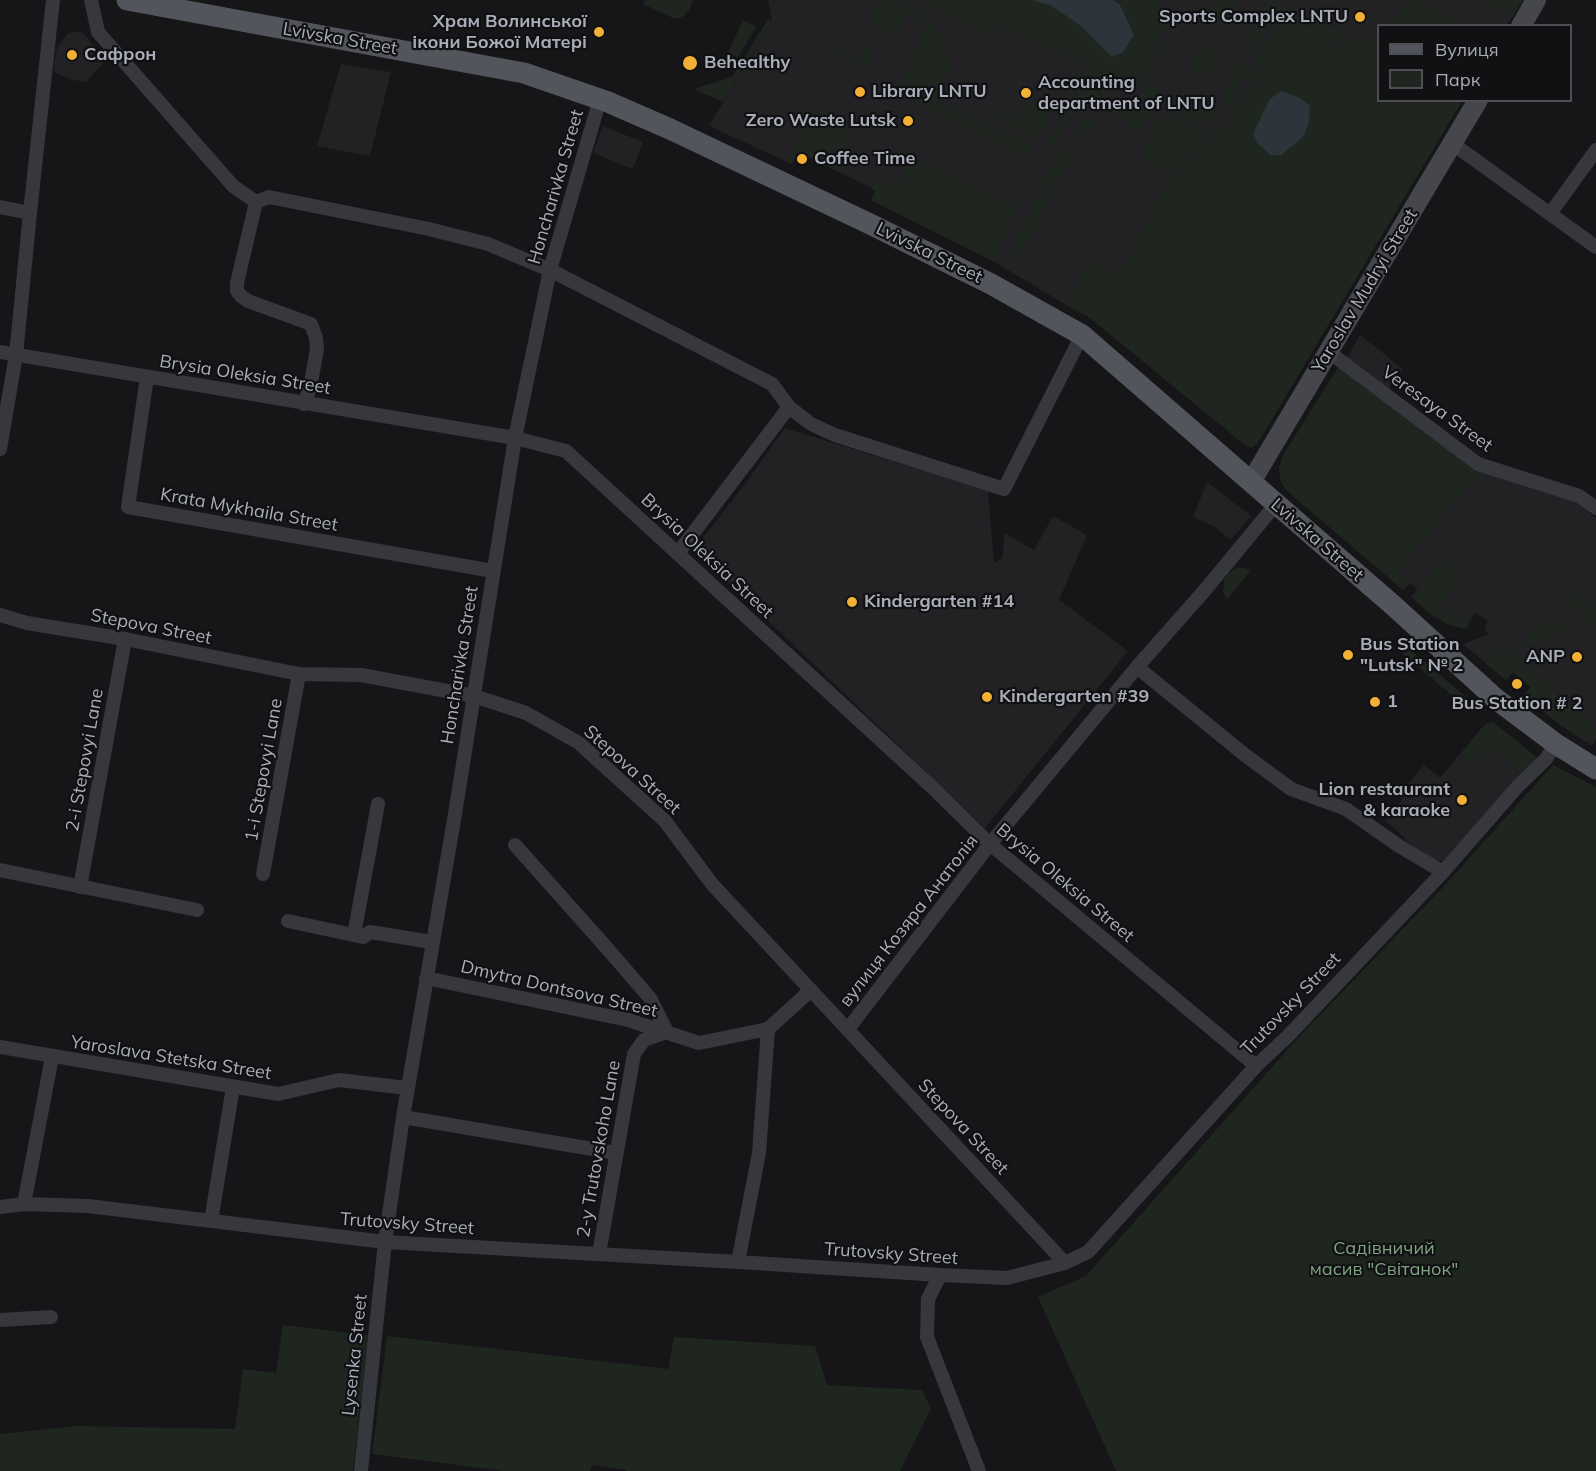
<!DOCTYPE html>
<meta charset="utf-8">
<style>
body{margin:0}
#map{position:relative;width:1596px;height:1471px;overflow:hidden;background:#161618;font-family:Mulish,sans-serif}
canvas{display:block}
.legend{position:absolute;left:1377px;top:24px;width:195px;height:78px;box-sizing:border-box;background:#111113;border:2px solid #4d4f55;margin:0;padding:8px 10px;list-style:none;font-size:18px;color:#a8adb8}
.legend li{display:flex;align-items:center;gap:12px;height:30px}
.legend b{width:30px;border:2px solid #4d4f55}
</style>
<div id="map">
<canvas width="1596" height="1471"></canvas>
<ul class="legend">
<li><b style="height:8px;background:#53555c"></b>Вулиця</li>
<li><b style="height:16px;background:#1e261f"></b>Парк</li>
</ul>
</div>
<script>
const g = document.querySelector('canvas').getContext('2d');
g.lineJoin = 'round';
function fill(path, color) {
  g.fillStyle = color;
  g.fill(path, 'evenodd');
}
function poly(rows) {
  const path = new Path2D();
  for (const r of rows) {
    path.moveTo(r[0], r[1]);
    for (let i = 2; i < r.length; i += 2) path.lineTo(r[i], r[i + 1]);
  }
  return path;
}
function stroke(path, color, width, dash) {
  g.strokeStyle = color;
  g.lineWidth = width;
  g.lineCap = dash ? 'butt' : 'round';
  g.setLineDash(dash || []);
  g.stroke(path);
}
function label(font, color, halo, rows, align = 'center') {
  g.font = font + ' Mulish,sans-serif';
  g.lineWidth = 4.5;
  g.setLineDash([]);
  g.textBaseline = 'middle';
  g.strokeStyle = halo;
  g.fillStyle = color;
  for (const [text, x, y, turn = 0] of rows) {
    g.save();
    g.translate(x, y);
    g.rotate((+turn || 0) * Math.PI / 180);
    g.textAlign = isNaN(turn) ? turn : align;
    if (halo) g.strokeText(text, 0, 0);
    g.fillText(text, 0, 0);
    g.restore();
  }
}
fill(poly([
 [768,0,1523,0,1507,25,1378,26,1378,100,1462,101,1257,444,1251,448,1246,446,1089,317,1066,305,1000,265,871,200,876,190,800,153,796,153,792,164,709,126,772,21],
 [76,31,83,33,106,60,86,82,73,80,55,73,54,67,56,51,67,34],
 [341,64,391,72,370,156,317,146],
 [603,126,643,142,633,169,593,153],
 [1360,335,1403,369,1388,389,1347,358],
 [785,428,988,491,994,563,1002,558,1005,533,1034,550,1053,516,1087,535,1059,600,1128,651,985,828,694,550,747,481],
 [1481,471,1575,502,1596,518,1596,739,1592,746,1555,721,1524,695,1531,687,1513,672,1506,680,1463,644,1490,634,1484,630,1488,620,1474,613,1469,624,1438,607,1396,571],
 [1207,482,1251,516,1231,540,1213,526,1193,517],
 [1489,746,1522,774,1446,861,1432,860,1406,841,1404,837,1385,821,1402,800,1398,796,1424,765,1440,778,1459,755,1473,767]
]), '#222225');
fill(poly([
 [645,0,693,0,689,10,684,16,680,18,673,18,643,4],
 [876,0,895,0,929,17,937,25,952,69,950,74,944,79,935,102,1022,141,1034,150,1030,158,895,93,927,24,907,15,897,35,869,21,878,1],
 [919,0,1032,0,1052,6,1081,26,1112,57,1134,35,1120,5,1113,0,1162,0,1157,10,1171,16,1141,82,1136,88,1126,92,1121,91,1080,67,1084,59,1080,59,1058,49,1055,53,992,23,987,33],
 [1224,0,1234,0,1238,2,1227,27,1208,18,1216,1,1222,4],
 [1268,0,1279,0,1254,55,1245,50],
 [1407,0,1418,0,1467,25,1393,25],
 [1477,0,1523,0,1512,18],
 [1283,5,1344,32,1343,36,1330,41,1285,64,1246,86],
 [768,19,772,21,723,102,694,89,732,77],
 [1177,19,1181,21,1151,85,1162,90,1153,107,1143,102,1141,96],
 [743,20,756,27,738,57,728,53],
 [1378,39,1378,100,1462,101,1257,444,1251,448,1246,446,1089,317,1066,305,1088,262,1118,277,1170,177,1230,123,1244,91,1286,66,1330,45,1344,40],
 [1201,44,1215,50,1213,56,1218,58,1210,75,1206,74,1205,76,1189,69],
 [857,45,873,52,866,67,836,54,839,49,844,51,850,57,855,57,860,60,863,57,864,54,861,51,857,51,855,47],
 [1240,59,1250,64,1230,106,1223,105,1217,112,1216,111],
 [1077,71,1085,75,1082,80,1082,83,1083,85,1087,85,1090,78,1099,85,1105,86,1110,94,1093,101,1084,109,1071,103,1078,88,1071,84],
 [1118,99,1128,101,1151,112,1142,132,1125,124,1127,119,1099,106,1095,114,1091,112,1105,102],
 [1168,100,1182,105,1185,101,1214,115,1213,122,1194,120,1163,111],
 [1026,103,1050,114,1038,141,995,120,999,111,1018,120],
 [813,111,849,129,845,137,854,141,851,150,847,148,843,155,839,153,835,161,844,166,841,173,800,153,796,153,792,164,787,162],
 [1063,111,1069,114,1055,145,1059,148,1048,147,1046,146],
 [1160,116,1197,127,1211,135,1172,171,1141,158],
 [1084,118,1096,124,1089,138,1075,131],
 [1064,149,1073,153,1055,189,1040,189,1056,157,1060,151],
 [918,161,1007,203,1016,201,1020,203,993,261,871,200,876,191,870,187,873,181,889,188,893,180,904,185,907,178,902,175,906,166,914,169],
 [1038,195,1052,196,1025,251,1009,254],
 [1339,366,1481,471,1397,571,1410,583,1403,590,1286,490,1280,480,1279,468,1283,455],
 [1443,559,1464,576,1438,607,1469,624,1466,629,1447,624,1432,615,1411,597],
 [1237,568,1243,568,1251,570,1227,600,1223,592,1224,580,1227,574],
 [1576,592,1596,610,1596,627,1563,599],
 [1558,619,1561,620,1565,626,1563,633,1536,645,1532,646,1526,642,1525,636,1527,633],
 [1401,645,1406,646,1474,704,1476,709,1471,711,1469,710,1401,652,1400,647],
 [1503,649,1513,652,1592,724,1596,731,1592,738,1589,740,1581,739,1555,721,1524,695,1531,687,1513,672,1506,680,1486,664,1490,656,1495,652],
 [1493,722,1538,758,1522,774,1490,747,1473,767,1459,755,1485,724],
 [1553,765,1596,787,1596,1471,1116,1471,1038,1297,1086,1276,1299,1037,1447,883],
 [283,1325,368,1335,353,1471,0,1471,0,1434,76,1426,235,1429,243,1369,276,1373],
 [387,1336,668,1369,674,1337,815,1346,827,1385,922,1390,931,1409,900,1471,627,1471,626,1470,592,1465,590,1471,504,1471,372,1454]
]), '#1e261f');
fill(poly([
 [1032,0,1113,0,1120,5,1134,35,1123,52,1112,57,1081,26,1052,6],
 [1281,91,1300,98,1310,106,1309,122,1303,137,1281,155,1271,155,1257,143,1253,134,1270,99]
]), '#2c353c');
stroke(poly([
 [91,0,98,32,233,186,256,202,269,197,429,229,488,244,550,270,772,384,789,407,811,424,835,435,1004,489,1082,335],
 [1453,144,1596,247],
 [256,202,237,283,237,291,241,296,248,301,311,324,316,338,317,349,310,388,304,404],
 [0,207,30,213],
 [1550,214,1596,150],
 [0,352,515,438,566,451,933,788,990,844,1256,1066],
 [1329,352,1478,464,1579,496,1596,508],
 [147,377,128,507,493,571],
 [0,449,16,355,30,213,53,0],
 [678,553,789,407],
 [0,615,27,623,125,639,299,674,361,675,474,696,526,713,579,743,665,821,712,884,1065,1263],
 [1137,667,1245,755,1291,789,1346,809,1399,846,1443,872],
 [515,845,606,947,650,998,667,1032],
 [0,870,197,910],
 [263,874,299,674],
 [80,887,125,639],
 [288,921,363,937,370,932,432,942],
 [354,935,378,804],
 [426,978,628,1020,699,1043,768,1029,811,990],
 [848,1029,990,844,1137,667,1205,590,1276,504],
 [0,1047,278,1094,339,1080,407,1088],
 [403,1117,616,1153],
 [24,1204,52,1057],
 [0,1207,24,1204,88,1206,385,1242,738,1262,940,1275,1007,1278,1065,1263,1088,1252,1256,1066,1288,1036,1443,872,1518,786,1545,760,1556,744],
 [211,1221,233,1087],
 [599,1254,634,1054,644,1040,667,1032],
 [738,1262,759,1153,768,1029],
 [940,1275,928,1299,927,1337,979,1471],
 [0,1320,51,1317],
 [361,1471,385,1242,403,1117,455,814,515,438,550,270,600,99]
]), '#37383d', 14);
stroke(poly([
 [1521,26,1536,0],
 [1251,482,1478,100]
]), '#45474d', 20);
stroke(poly([
 [127,0,524,73,608,102,670,129,870,224,991,284,1082,335,1395,607,1496,699,1556,744,1596,769]
]), '#53555c', 21);
for (const [x, y, r, color] of [
 [1360,17,6,"#f2b134"],
 [599,32,6,"#f2b134"],
 [72,55,6,"#f2b134"],
 [690,63,8,"#f2b134"],
 [860,92,6,"#f2b134"],
 [1026,93,6,"#f2b134"],
 [908,121,6,"#f2b134"],
 [802,159,6,"#f2b134"],
 [852,602,6,"#f2b134"],
 [1348,655,6,"#f2b134"],
 [1577,657,6,"#f2b134"],
 [1517,684,6,"#f2b134"],
 [987,697,6,"#f2b134"],
 [1375,702,6,"#f2b134"],
 [1462,800,6,"#f2b134"]
]) {
  const dot = new Path2D();
  dot.arc(x, y, r, 0, 2 * Math.PI);
  g.fillStyle = color;
  g.fill(dot);
  stroke(dot, '#111113', 2);
}
label('bold 18px', '#a8adb8', '#111113', [
 ["Sports Complex LNTU",1348,17,"right"],
 ["Храм Волинської",587,22,"right"],
 ["ікони Божої Матері",587,43,"right"],
 ["Сафрон",84,55],
 ["Behealthy",704,63],
 ["Accounting",1038,83],
 ["department of LNTU",1038,104],
 ["Library LNTU",872,92],
 ["Zero Waste Lutsk",896,121,"right"],
 ["Coffee Time",814,159],
 ["Kindergarten #14",864,602],
 ["Bus Station",1360,645],
 ["\"Lutsk\" № 2",1360,666],
 ["ANP",1565,657,"right"],
 ["Kindergarten #39",999,697],
 ["1",1387,702],
 ["Bus Station # 2",1517,704,"center"],
 ["Lion restaurant",1450,790,"right"],
 ["& karaoke",1450,811,"right"]
], 'left');
label('18px', '#a8adb8', '#111113', [
 ["Lvivska Street",340,39,10],
 ["Honcharivka Street",556,187,-74],
 ["Lvivska Street",929,253,26],
 ["Yaroslav Mudryi Street",1365,291,-59],
 ["Brysia Oleksia Street",245,375,9],
 ["Veresaya Street",1437,409,36],
 ["Krata Mykhaila Street",249,510,10],
 ["Lvivska Street",1317,540,41],
 ["Brysia Oleksia Street",707,556,43],
 ["Stepova Street",151,627,11],
 ["Honcharivka Street",460,665,-81],
 ["2-i Stepovyi Lane",85,760,-80],
 ["1-i Stepovyi Lane",264,770,-80],
 ["Stepova Street",632,770,42],
 ["Brysia Oleksia Street",1065,883,40],
 ["вулиця Козяра Анатолія",909,921,-52],
 ["Dmytra Dontsova Street",559,989,13],
 ["Trutovsky Street",1291,1004,-46],
 ["Yaroslava Stetska Street",171,1058,9],
 ["Stepova Street",963,1127,47],
 ["2-y Trutovskoho Lane",599,1149,-80],
 ["Trutovsky Street",407,1224,4],
 ["Trutovsky Street",891,1254,4],
 ["Lysenka Street",355,1355,-84]
]);
label('18px', '#7fa381', '#111113', [
 ["Садівничий",1384,1249],
 ["масив \"Світанок\"",1384,1270]
]);
</script>
